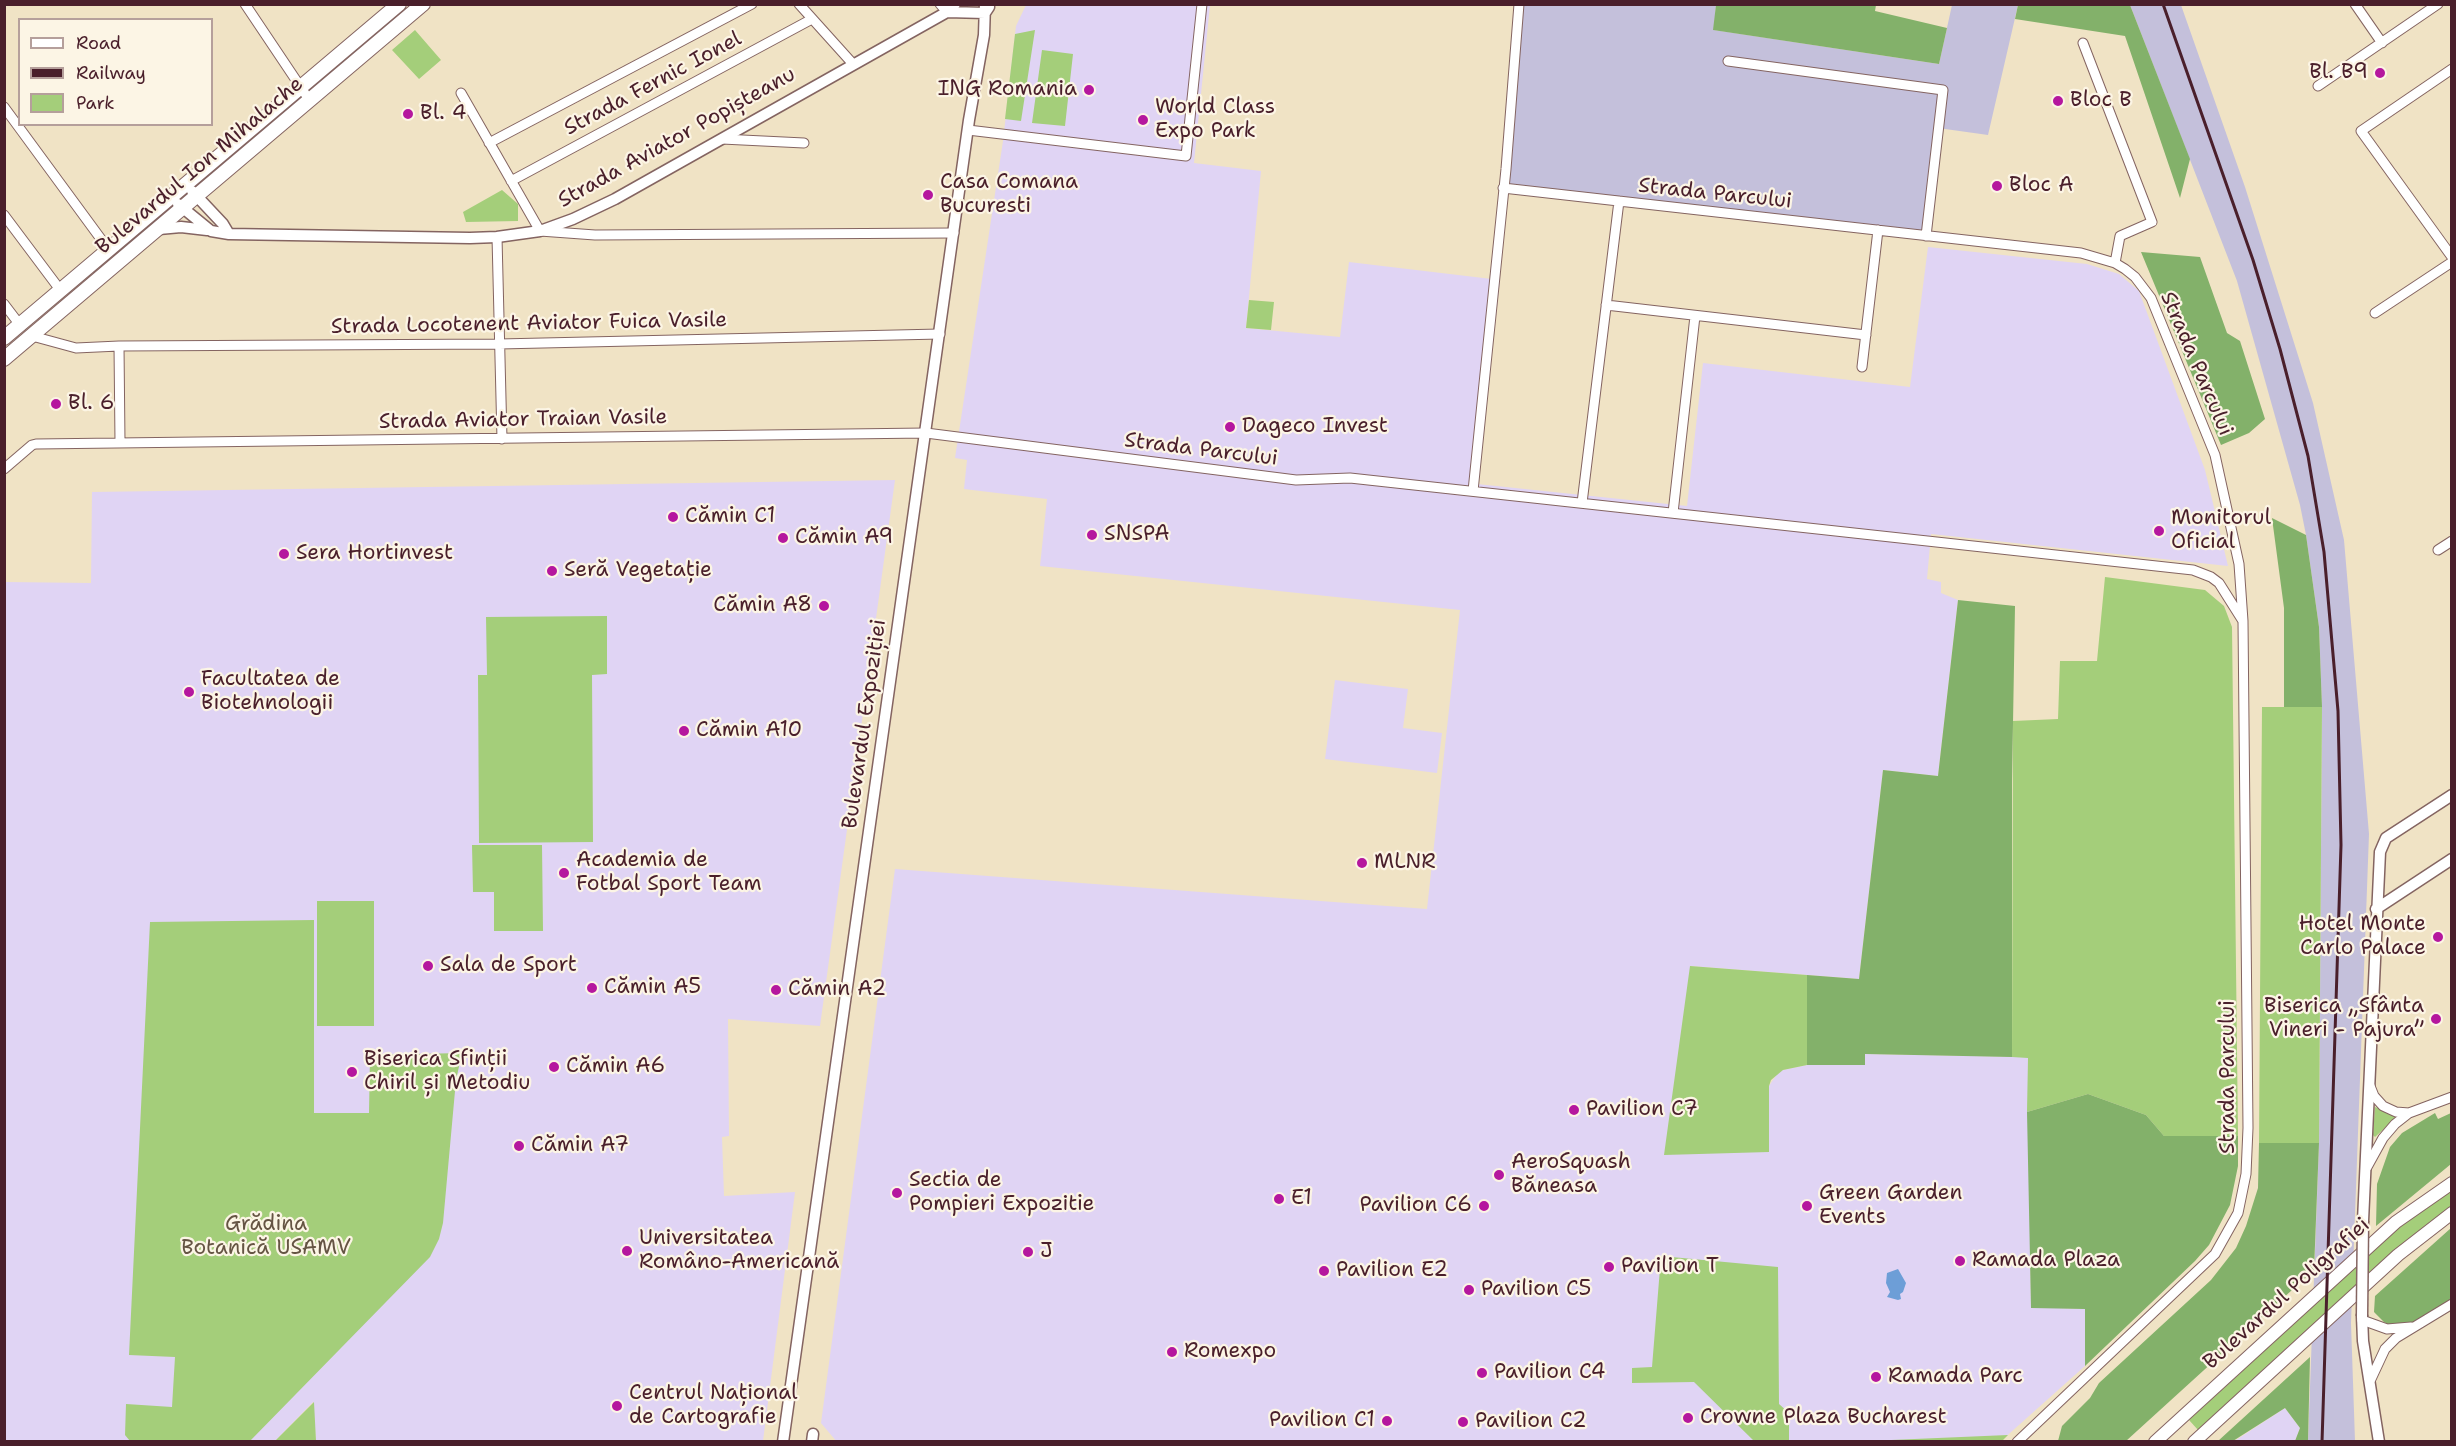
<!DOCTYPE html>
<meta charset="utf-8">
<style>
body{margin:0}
#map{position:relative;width:2456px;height:1446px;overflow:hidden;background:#f0e3c5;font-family:"Shantell Sans",sans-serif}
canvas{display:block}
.frame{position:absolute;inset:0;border:6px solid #4a1f2b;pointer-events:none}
.legend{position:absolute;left:18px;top:18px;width:195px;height:108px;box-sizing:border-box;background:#fcf5e5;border:2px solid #b59f9b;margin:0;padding:8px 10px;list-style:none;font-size:18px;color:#4a1f2b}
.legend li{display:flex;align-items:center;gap:12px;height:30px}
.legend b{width:30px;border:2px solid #b59f9b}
</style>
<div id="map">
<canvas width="2456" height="1446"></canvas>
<div class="frame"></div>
<ul class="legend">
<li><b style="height:8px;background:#fff"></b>Road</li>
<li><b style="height:8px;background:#4a1f2b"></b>Railway</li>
<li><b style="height:16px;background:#a4ce7a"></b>Park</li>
</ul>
</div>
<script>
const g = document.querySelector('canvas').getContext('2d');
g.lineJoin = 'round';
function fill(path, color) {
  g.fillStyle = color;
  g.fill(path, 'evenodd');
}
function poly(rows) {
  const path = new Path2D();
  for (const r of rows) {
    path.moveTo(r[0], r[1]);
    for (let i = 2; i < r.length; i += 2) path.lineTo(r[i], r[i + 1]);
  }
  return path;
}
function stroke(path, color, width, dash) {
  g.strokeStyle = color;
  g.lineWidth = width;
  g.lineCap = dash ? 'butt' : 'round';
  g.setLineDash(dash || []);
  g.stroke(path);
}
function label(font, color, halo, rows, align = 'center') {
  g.font = font + ' "Shantell Sans",sans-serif';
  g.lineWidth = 4.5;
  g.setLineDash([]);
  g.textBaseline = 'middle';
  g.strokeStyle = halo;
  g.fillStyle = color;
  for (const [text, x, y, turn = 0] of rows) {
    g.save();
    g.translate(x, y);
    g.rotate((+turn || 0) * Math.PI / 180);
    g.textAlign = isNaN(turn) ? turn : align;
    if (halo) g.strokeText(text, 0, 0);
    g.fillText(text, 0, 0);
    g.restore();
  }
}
fill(poly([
 [1026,5,1210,5,1194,163,1261,171,1246,328,1340,337,1349,262,1500,280,1477,484,1687,506,1703,363,1910,387,1928,247,2087,264,2119,274,2139,291,2205,470,2228,566,1931,534,1927,579,1941,582,1941,593,1958,600,1938,776,1883,770,1859,979,1690,966,1768,1152,1769,1086,1777,1074,1783,1070,1807,1065,1864,1065,1865,1054,2028,1057,2031,1307,2085,1309,2085,1366,2001,1441,837,1442,821,1423,895,869,1427,909,1460,610,1040,566,1047,499,964,489,967,460,955,458,1003,141,1016,26],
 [895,480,820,1026,728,1019,729,1136,722,1137,724,1196,795,1192,763,1441,316,1441,313,1402,275,1441,5,1442,5,582,91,583,92,492],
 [1335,680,1408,689,1403,728,1442,733,1437,773,1325,759],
 [2285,1408,2300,1428,2295,1441,2233,1442]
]), '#e0d4f4');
fill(poly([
 [1519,5,1716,5,1714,30,1939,64,1952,5,2018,5,1988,135,1938,128,1926,236,1503,188],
 [2130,5,2181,5,2245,187,2313,403,2344,540,2369,834,2351,1323,2355,1441,2308,1441,2319,1143,2322,707,2319,627,2306,535,2300,505,2237,281]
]), '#c4c0db');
fill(poly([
 [415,30,441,60,419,79,392,50],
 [1035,30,1021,121,1005,119,1015,34],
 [1042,50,1073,54,1065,126,1032,123],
 [502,190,518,204,518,221,466,222,463,212],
 [1249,300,1274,302,1271,330,1246,328],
 [2105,577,2205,590,2224,606,2232,627,2238,1136,2164,1136,2146,1115,2088,1094,2027,1112,2028,1058,2012,1057,2013,721,2058,719,2060,661,2097,661],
 [607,616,607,674,592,675,593,842,479,843,478,675,487,675,486,617],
 [2262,707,2322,707,2319,1143,2259,1143],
 [472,845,542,845,543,931,494,931,494,892,473,892],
 [317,901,374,901,374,1026,317,1026],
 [314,920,314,1113,369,1113,370,1055,462,1053,456,1080,443,1223,439,1239,430,1257,250,1441,130,1441,125,1435,126,1404,172,1407,175,1357,129,1355,150,922],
 [1690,966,1807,975,1807,1065,1783,1070,1771,1080,1769,1086,1769,1152,1664,1155],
 [2375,1107,2398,1116,2375,1137,2373,1135],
 [2451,1187,2451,1207,2416,1234,2198,1430,2189,1420,2396,1230],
 [1661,1256,1778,1267,1779,1404,1789,1413,1789,1441,1754,1441,1694,1382,1632,1383,1632,1368,1652,1367],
 [314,1402,316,1441,275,1441],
 [2008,1435,2001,1442,1891,1441,1891,1440]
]), '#a4ce7a');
fill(poly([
 [1716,5,1876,5,1875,11,1947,28,1939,64,1713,30],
 [2018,5,2130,5,2190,159,2180,198,2125,36,2015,19],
 [2141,252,2200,257,2227,333,2240,341,2265,419,2249,433,2221,445],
 [2272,518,2306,535,2319,627,2322,707,2284,707,2284,608],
 [1958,600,2015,606,2012,782,2012,1057,1865,1054,1865,1065,1807,1065,1807,975,1859,979,1883,770,1938,776],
 [2088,1094,2146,1115,2164,1136,2238,1136,2238,1166,2230,1205,2209,1245,2195,1261,2085,1366,2085,1309,2031,1308,2027,1112],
 [2435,1113,2438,1119,2451,1113,2451,1164,2376,1226,2377,1184,2390,1147,2402,1133],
 [2259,1143,2319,1143,2314,1270,2126,1441,2058,1441,2062,1426,2090,1398,2099,1383,2211,1280,2236,1248,2246,1226,2258,1188],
 [2451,1228,2451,1299,2417,1322,2391,1326,2384,1322,2374,1312,2375,1296],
 [2310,1357,2308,1441,2295,1441,2300,1428,2285,1408,2233,1441,2218,1441]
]), '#83b16a');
fill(poly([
 [1898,1269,1906,1283,1903,1292,1900,1294,1901,1299,1898,1300,1887,1297,1890,1292,1886,1283,1887,1273]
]), '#6d9ed7');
const minor = poly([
 [245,4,310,101],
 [799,4,853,64],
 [940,4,947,12],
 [2355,4,2382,43],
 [2083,43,2152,222,2120,236,2115,263],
 [1728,61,1943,90,1926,236],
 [2452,69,2361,131,2452,257],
 [2318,86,2438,4],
 [461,93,540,231,595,235,954,233],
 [4,107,109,250],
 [968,130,1186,156,1202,4],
 [722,139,804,143],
 [489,143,752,4],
 [511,181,812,19],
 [1503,188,2081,253,2115,263,2125,269,2135,277,2151,298,2215,455,2239,564,2243,621,2248,1128,2246,1174,2238,1213,2215,1254,2017,1442],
 [4,215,61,291],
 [497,237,502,439],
 [4,304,20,325],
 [1606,305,1866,335],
 [2375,313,2452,262],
 [32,336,76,348,119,346,499,344,940,334],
 [119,346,120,442],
 [1862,367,1878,230],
 [4,469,32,445,36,444,926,433,1296,480,1350,478,2193,570,2211,577,2219,583,2243,621],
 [1473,491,1506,169,1519,4],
 [1582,503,1619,201],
 [1673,513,1695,316],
 [2438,550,2452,541],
 [2370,1086,2374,1096,2383,1106,2396,1112,2409,1113],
 [2367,1167,2383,1138,2395,1124,2409,1113,2452,1097],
 [2362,1320,2387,1329,2411,1327],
 [2371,1379,2385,1349,2396,1338,2452,1304]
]);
const tertiary = poly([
 [947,12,985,13,989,7],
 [192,191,223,224,229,234],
 [178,204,211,231,229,234,470,238,497,237,540,231,573,219,615,199,947,12,955,4],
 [159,229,181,227,207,230],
 [2376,909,2452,859],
 [2363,1221,2380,852,2386,838,2452,795],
 [2362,1316,2363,1341,2379,1442],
 [783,1442,969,120,984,35,985,4],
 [812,1442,813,1434]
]);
const secondary = poly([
 [2155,1442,2396,1222,2452,1183],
 [2194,1442,2398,1255,2452,1213]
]);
const primary = poly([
 [4,338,399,4],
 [4,359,423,4]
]);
stroke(minor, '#846461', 11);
stroke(tertiary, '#846461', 13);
stroke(secondary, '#846461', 14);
stroke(primary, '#846461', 16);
stroke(minor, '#fff', 9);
stroke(tertiary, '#fff', 10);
stroke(secondary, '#fff', 12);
stroke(primary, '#fff', 14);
stroke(poly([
 [2163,4,2253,260,2280,349,2308,456,2324,552,2338,711,2341,845,2322,1442]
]), '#4a1f2b', 3);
const tertiaryBridge = poly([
 [2362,1316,2363,1221]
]);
stroke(tertiaryBridge, '#846461', 13, []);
stroke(tertiaryBridge, '#fff', 10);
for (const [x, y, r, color] of [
 [2380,73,6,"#b5179e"],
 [1089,90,6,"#b5179e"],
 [2058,101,6,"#b5179e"],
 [408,114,6,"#b5179e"],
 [1143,120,6,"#b5179e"],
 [1997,186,6,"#b5179e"],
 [928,195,6,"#b5179e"],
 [56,404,6,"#b5179e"],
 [1230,427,6,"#b5179e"],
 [673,517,6,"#b5179e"],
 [2159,531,6,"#b5179e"],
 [1092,535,6,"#b5179e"],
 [783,538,6,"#b5179e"],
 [284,554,6,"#b5179e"],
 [552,571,6,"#b5179e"],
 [824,606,6,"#b5179e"],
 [189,692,6,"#b5179e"],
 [684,731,6,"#b5179e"],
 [1362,863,6,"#b5179e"],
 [564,873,6,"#b5179e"],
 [2438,937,6,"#b5179e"],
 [428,966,6,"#b5179e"],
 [592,988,6,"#b5179e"],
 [776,990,6,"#b5179e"],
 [2436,1019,6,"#b5179e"],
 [554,1067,6,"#b5179e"],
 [352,1072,6,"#b5179e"],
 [1574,1110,6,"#b5179e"],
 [519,1146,6,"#b5179e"],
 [1499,1175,6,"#b5179e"],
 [897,1193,6,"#b5179e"],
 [1279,1199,6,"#b5179e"],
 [1484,1206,6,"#b5179e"],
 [1807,1206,6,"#b5179e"],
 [627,1251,6,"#b5179e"],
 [1028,1252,6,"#b5179e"],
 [1960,1261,6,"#b5179e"],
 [1609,1267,6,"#b5179e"],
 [1324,1271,6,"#b5179e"],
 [1469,1290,6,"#b5179e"],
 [1172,1352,6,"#b5179e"],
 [1482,1373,6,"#b5179e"],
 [1876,1377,6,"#b5179e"],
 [617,1406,6,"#b5179e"],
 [1688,1418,6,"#b5179e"],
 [1387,1421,6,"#b5179e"],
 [1463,1422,6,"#b5179e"]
]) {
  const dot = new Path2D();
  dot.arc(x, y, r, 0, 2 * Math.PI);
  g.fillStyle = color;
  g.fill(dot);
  stroke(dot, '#fcf5e5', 2);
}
label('21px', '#4a1f2b', '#fcf5e5', [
 ["Bl. B9",2368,73,"right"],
 ["ING Romania",1077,90,"right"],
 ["Bloc B",2070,101],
 ["World Class",1155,108],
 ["Expo Park",1155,132],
 ["Bl. 4",420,114],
 ["Casa Comana",940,183],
 ["Bucuresti",940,207],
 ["Bloc A",2009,186],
 ["Bl. 6",68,404],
 ["Dageco Invest",1242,427],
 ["Cămin C1",685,517],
 ["Monitorul",2171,519],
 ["Oficial",2171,543],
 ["SNSPA",1104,535],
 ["Cămin A9",795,538],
 ["Sera Hortinvest",296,554],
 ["Seră Vegetație",564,571],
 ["Cămin A8",812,606,"right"],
 ["Facultatea de",201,680],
 ["Biotehnologii",201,704],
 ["Cămin A10",696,731],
 ["Academia de",576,861],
 ["Fotbal Sport Team",576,885],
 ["MLNR",1374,863],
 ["Hotel Monte",2426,925,"right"],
 ["Carlo Palace",2426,949,"right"],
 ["Sala de Sport",440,966],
 ["Cămin A5",604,988],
 ["Cămin A2",788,990],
 ["Biserica „Sfânta",2424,1007,"right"],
 ["Vineri - Pajura”",2424,1031,"right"],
 ["Biserica Sfinții",364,1060],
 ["Chiril și Metodiu",364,1084],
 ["Cămin A6",566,1067],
 ["Pavilion C7",1586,1110],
 ["Cămin A7",531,1146],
 ["AeroSquash",1511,1163],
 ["Băneasa",1511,1187],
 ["Sectia de",909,1181],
 ["Pompieri Expozitie",909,1205],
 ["Green Garden",1819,1194],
 ["Events",1819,1218],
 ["E1",1291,1199],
 ["Pavilion C6",1472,1206,"right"],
 ["Universitatea",639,1239],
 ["Româno-Americană",639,1263],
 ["J",1040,1252],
 ["Ramada Plaza",1972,1261],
 ["Pavilion T",1621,1267],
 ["Pavilion E2",1336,1271],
 ["Pavilion C5",1481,1290],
 ["Romexpo",1184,1352],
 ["Pavilion C4",1494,1373],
 ["Ramada Parc",1888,1377],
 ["Centrul Național",629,1394],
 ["de Cartografie",629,1418],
 ["Crowne Plaza Bucharest",1700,1418],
 ["Pavilion C1",1375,1421,"right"],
 ["Pavilion C2",1475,1422]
], 'left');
label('21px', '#4a1f2b', '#fcf5e5', [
 ["Strada Fernic Ionel",653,84,-28],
 ["Strada Aviator Popișteanu",677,138,-29],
 ["Bulevardul Ion Mihalache",200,166,-40],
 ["Strada Parcului",1715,194,6],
 ["Strada Locotenent Aviator Fuica Vasile",529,324,-1],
 ["Strada Parcului",2196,364,67],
 ["Strada Aviator Traian Vasile",523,420,-1],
 ["Strada Parcului",1201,450,7],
 ["Bulevardul Expoziției",865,724,-82],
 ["Strada Parcului",2229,1077,-90],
 ["Bulevardul Poligrafiei",2287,1294,-42]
]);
label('21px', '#655443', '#fcf5e5', [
 ["Grădina",266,1225],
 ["Botanică USAMV",266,1249]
]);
</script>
